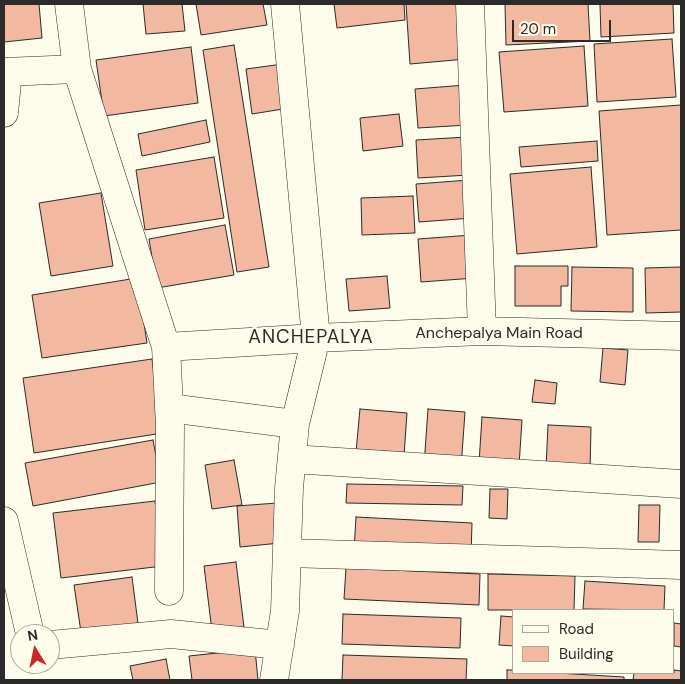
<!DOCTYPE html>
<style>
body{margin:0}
#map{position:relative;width:685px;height:684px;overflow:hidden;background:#fdfbea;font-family:"DM Sans",sans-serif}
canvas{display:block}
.frame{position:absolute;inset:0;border:5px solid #2b2b2b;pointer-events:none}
.legend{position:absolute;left:512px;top:609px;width:162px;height:65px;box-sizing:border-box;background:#fdfbea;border:1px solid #a9a89e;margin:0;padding:6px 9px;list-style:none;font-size:15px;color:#2b2b2b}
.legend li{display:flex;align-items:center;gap:10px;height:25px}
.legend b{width:25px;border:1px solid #a9a89e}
.north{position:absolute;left:10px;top:624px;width:50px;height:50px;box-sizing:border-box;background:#fdfbea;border:1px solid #a9a89e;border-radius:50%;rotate:350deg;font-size:14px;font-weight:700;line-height:20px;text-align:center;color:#2b2b2b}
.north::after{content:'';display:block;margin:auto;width:18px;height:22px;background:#c62828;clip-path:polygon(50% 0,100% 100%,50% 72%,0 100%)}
.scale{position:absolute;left:512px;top:20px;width:99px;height:22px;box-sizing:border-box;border:2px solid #2b2b2b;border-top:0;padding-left:6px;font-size:15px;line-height:18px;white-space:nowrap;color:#2b2b2b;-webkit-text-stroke:4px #fdfbea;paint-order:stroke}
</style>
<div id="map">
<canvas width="685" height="684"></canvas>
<div class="frame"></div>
<ul class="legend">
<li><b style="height:6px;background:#fdfbea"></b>Road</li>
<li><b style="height:14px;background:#f2b8a0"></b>Building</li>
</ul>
<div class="north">N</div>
<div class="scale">20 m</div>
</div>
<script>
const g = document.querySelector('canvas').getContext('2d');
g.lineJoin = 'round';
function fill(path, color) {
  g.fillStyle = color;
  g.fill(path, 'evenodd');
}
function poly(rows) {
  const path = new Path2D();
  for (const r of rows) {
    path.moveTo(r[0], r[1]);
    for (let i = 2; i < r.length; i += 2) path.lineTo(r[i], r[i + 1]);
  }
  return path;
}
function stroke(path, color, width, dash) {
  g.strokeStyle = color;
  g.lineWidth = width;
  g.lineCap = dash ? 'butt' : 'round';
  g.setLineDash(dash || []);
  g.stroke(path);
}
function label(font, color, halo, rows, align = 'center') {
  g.font = font + ' "DM Sans",sans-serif';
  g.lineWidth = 4;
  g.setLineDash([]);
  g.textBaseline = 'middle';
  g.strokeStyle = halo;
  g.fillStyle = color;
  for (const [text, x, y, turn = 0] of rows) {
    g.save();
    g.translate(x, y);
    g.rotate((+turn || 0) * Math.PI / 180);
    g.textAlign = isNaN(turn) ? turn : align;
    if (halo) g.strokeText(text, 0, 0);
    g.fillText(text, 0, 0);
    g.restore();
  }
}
const building = poly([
 [4,4,39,4,42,38,4,42,4,4],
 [143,4,182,4,185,31,146,34,143,4],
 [196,4,263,4,267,25,201,35,196,4],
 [334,4,404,4,405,20,337,28,334,4],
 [406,4,462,4,466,59,410,64,406,4],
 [505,4,588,4,590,41,506,45,505,4],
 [600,4,673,4,674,33,601,37,600,4],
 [672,39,676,97,597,102,594,44,672,39],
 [234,45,269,267,237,272,203,50,234,45],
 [584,46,588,106,504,112,499,52,584,46],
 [191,47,198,103,104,116,96,60,191,47],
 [283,64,289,108,252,114,246,69,283,64],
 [466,85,468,125,418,128,415,89,466,85],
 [681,105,681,230,607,235,599,111,681,105],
 [399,114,403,146,363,151,360,118,399,114],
 [206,120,210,142,142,156,138,134,206,120],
 [467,137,469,175,418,178,416,140,467,137],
 [597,141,598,161,521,167,519,147,597,141],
 [214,157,224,218,145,230,136,170,214,157],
 [591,167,597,247,517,254,510,174,591,167],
 [469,180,472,218,419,222,416,184,469,180],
 [101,193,113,266,51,276,39,203,101,193],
 [413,196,415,233,362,235,361,198,413,196],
 [225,225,234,275,157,288,149,239,225,225],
 [472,235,475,278,421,282,418,239,472,235],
 [515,266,568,266,568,286,561,286,561,306,515,306,515,266],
 [572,267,633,268,633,312,571,311,572,267],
 [681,267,681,312,646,313,645,268,681,267],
 [387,276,390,308,349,311,346,279,387,276],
 [137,278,147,343,42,358,32,295,137,278],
 [603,348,628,350,625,385,600,382,603,348],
 [152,359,163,433,34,453,23,378,152,359],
 [535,380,557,383,555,404,532,402,535,380],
 [360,409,407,413,404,456,356,452,360,409],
 [428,409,465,412,461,468,424,466,428,409],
 [482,417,522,420,519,466,479,463,482,417],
 [548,425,591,427,590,470,546,468,548,425],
 [153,440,161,482,33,506,25,463,153,440],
 [234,460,242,505,212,509,205,465,234,460],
 [347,484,463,486,462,505,346,503,347,484],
 [490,489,508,489,507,519,489,518,490,489],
 [155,501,163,566,61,578,53,513,155,501],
 [277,503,280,543,240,547,237,506,277,503],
 [639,505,660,505,659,542,638,542,639,505],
 [356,517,472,523,471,556,354,550,356,517],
 [236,562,244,627,212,631,204,566,236,562],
 [346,568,480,574,479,605,344,599,346,568],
 [488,574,575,576,574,610,488,610,488,574],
 [132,577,139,631,82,639,74,585,132,577],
 [585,581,665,586,664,610,583,609,585,581],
 [343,614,461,618,460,648,342,644,343,614],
 [501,616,514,617,514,646,499,645,501,616],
 [674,623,681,624,681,647,674,646,674,623],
 [255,649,258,680,192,680,189,656,255,649],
 [343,655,467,659,466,680,342,680,343,655],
 [166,659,170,680,133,680,130,666,166,659],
 [507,670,514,670,514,673,557,673,624,677,624,680,507,680,507,670],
 [674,670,681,671,681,680,633,680,634,673,674,673,674,670]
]);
fill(building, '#f2b8a0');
stroke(building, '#2b2b2b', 1);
const minor = poly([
 [69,4,77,69],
 [470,4,482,331],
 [4,72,77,69,166,347,316,338,482,331,681,336],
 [4,113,8,72],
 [166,347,170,426,169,591],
 [169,408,295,424],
 [292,459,681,484],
 [4,521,30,634],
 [288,553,681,565],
 [50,645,171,634,280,645],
 [274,680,285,611,289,488,295,424,316,338,285,4]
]);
stroke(minor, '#2b2b2b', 29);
stroke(minor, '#fdfbea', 28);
label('16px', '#2b2b2b', '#fdfbea', [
 ["Anchepalya Main Road",499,334]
]);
g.letterSpacing = '1px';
label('19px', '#2b2b2b', '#fdfbea', [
 ["ANCHEPALYA",311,338]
]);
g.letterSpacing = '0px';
</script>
